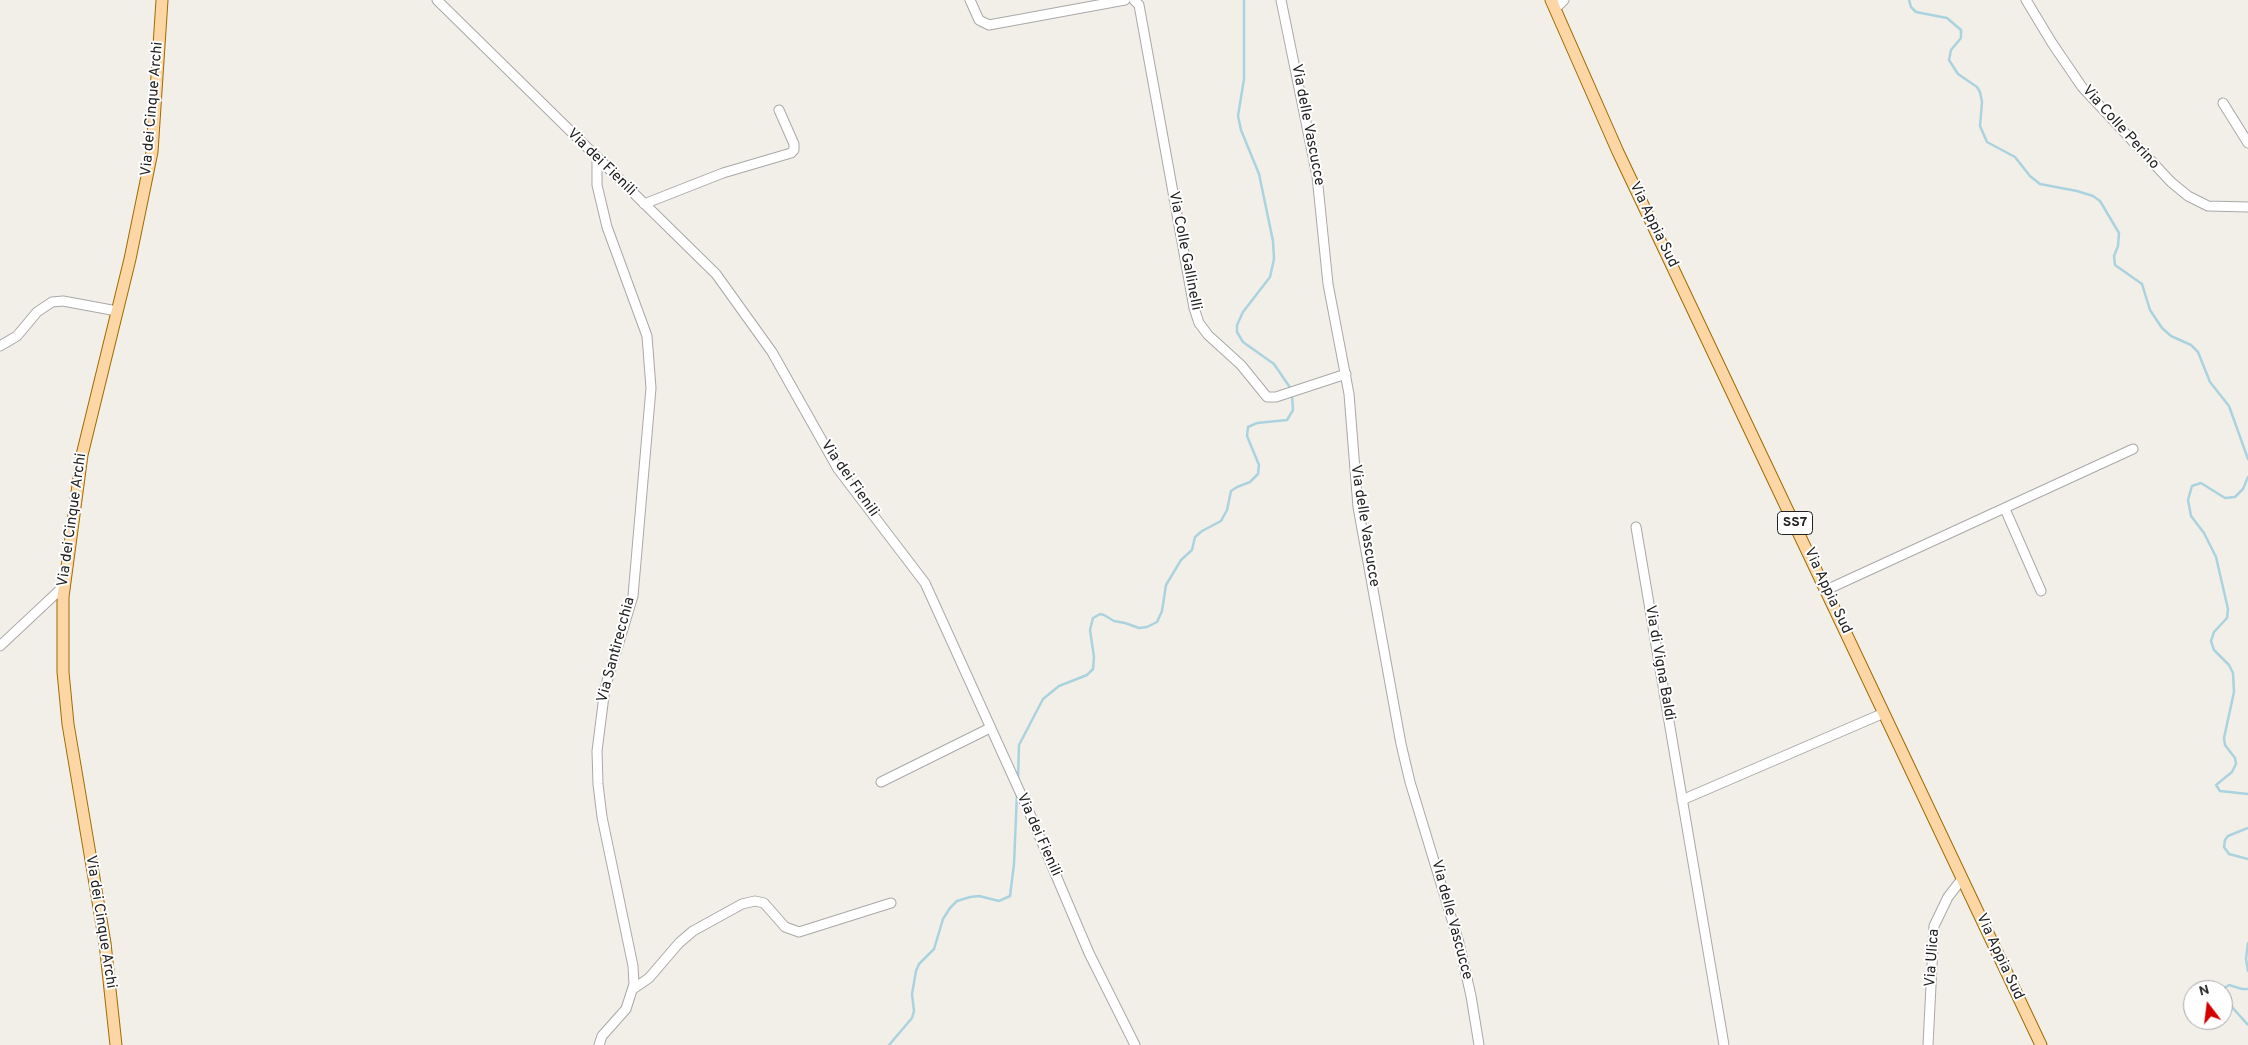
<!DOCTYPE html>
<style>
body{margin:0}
#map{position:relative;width:2248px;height:1045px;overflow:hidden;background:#f2efe9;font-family:Overpass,sans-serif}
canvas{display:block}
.north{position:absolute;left:2183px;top:980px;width:50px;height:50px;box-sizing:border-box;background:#fff;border:1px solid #a7a7a7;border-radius:50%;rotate:345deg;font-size:14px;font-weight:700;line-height:20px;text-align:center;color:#222}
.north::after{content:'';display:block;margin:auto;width:18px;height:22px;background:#d40000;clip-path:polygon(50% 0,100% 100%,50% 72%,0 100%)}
</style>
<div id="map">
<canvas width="2248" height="1045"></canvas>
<div class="north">N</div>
</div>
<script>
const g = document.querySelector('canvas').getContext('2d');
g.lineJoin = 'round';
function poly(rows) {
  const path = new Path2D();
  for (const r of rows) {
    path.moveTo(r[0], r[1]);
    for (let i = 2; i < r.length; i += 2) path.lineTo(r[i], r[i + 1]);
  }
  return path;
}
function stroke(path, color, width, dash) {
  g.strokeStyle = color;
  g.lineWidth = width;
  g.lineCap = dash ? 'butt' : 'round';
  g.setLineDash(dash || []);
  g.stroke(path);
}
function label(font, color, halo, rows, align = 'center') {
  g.font = font + ' Overpass,sans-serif';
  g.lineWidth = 4;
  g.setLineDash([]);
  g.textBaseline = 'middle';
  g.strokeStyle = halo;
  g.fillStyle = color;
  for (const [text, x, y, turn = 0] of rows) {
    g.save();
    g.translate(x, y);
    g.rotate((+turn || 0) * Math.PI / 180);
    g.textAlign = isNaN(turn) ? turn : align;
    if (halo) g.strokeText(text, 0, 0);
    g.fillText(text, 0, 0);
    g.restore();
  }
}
stroke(poly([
 [1244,0,1244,79,1238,116,1241,130,1259,174,1273,241,1274,259,1270,277,1243,312,1237,325,1237,332,1243,342,1274,364,1291,389],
 [1909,0,1911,7,1916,12,1947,18,1961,30,1961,38,1951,50,1949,60,1958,74,1977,87,1980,92,1982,102,1980,126,1987,142,2015,157,2030,176,2040,184,2077,191,2093,196,2100,201,2119,233,2118,246,2114,256,2115,265,2142,284,2150,310,2162,328,2171,336,2191,345,2198,352,2210,382,2229,406,2248,459],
 [2248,477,2243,489,2235,497,2225,498,2201,483,2192,486,2188,500,2191,516,2204,533,2216,557,2228,609,2227,618,2214,632,2211,641,2214,650,2229,665,2233,673,2234,692,2224,738,2225,745,2235,758,2236,764,2232,772,2216,785,2220,791,2248,794],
 [1018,780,1019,745,1043,699,1059,686,1087,675,1093,669,1094,657,1090,630,1093,618,1100,614,1104,615,1114,621,1125,623,1139,628,1147,627,1157,622,1162,611,1166,585,1181,560,1192,550,1195,537,1202,531,1221,521,1227,510,1231,491,1237,487,1250,482,1258,474,1259,465,1247,436,1248,427,1257,423,1287,420,1293,410,1292,395],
 [2248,828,2228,836,2225,840,2224,847,2229,854,2248,859],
 [2248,943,2246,959,2248,971],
 [2221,990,2229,985,2242,989,2248,989],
 [2223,997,2248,1025],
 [889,1045,912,1018,914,1011,912,994,916,971,919,964,934,949,943,919,950,908,957,901,970,897,979,896,999,901,1010,896,1014,864,1017,793]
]), '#aad3df', 2.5);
const minor = poly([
 [437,0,716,274,772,352,838,469,925,583,1029,812,1089,953,1135,1045],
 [970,0,979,20,989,25,1125,0],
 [1134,0,1139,5,1194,308,1199,323,1208,335,1241,365,1267,397,1276,397,1346,374],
 [1281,0,1317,176,1328,284,1349,394,1358,507,1401,744,1410,782,1459,943,1471,996,1479,1045],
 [2026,0,2052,43,2082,87,2171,182,2188,196,2208,206,2248,207],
 [1555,9,1564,0],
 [2223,103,2248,143],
 [597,159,597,185,607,227,647,336,651,388,633,596,605,688,597,751,598,784,602,817,633,966,634,984,626,1009,602,1036,599,1045],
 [644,204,723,173,791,153,794,150,794,144,779,110],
 [0,346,17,336,37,312,52,302,63,301,117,311],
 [2005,509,2041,591],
 [1636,527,1724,1045],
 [1826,590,2133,449],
 [0,646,64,586],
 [881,782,990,728],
 [1682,800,1884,713],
 [633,989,649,978,679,943,693,931,742,904,755,901,764,903,785,927,799,932,891,903],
 [1928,1045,1934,926,1948,897,1962,879]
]);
const major = poly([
 [1551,0,1618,152,2041,1045],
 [116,1045,105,943,68,724,63,672,63,597,82,455,130,259,152,152,162,0]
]);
stroke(minor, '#a9a9a9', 11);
stroke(major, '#a06b00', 13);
stroke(minor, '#fff', 9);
stroke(major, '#fcd6a4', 11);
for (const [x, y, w] of [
 [1795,523,35]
]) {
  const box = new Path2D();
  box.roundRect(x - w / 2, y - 11.5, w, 23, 4);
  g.fillStyle = '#fff';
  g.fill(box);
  stroke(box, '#222', 1);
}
label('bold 14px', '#222', null, [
 ["SS7",1795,523]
]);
label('15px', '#222', '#fff', [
 ["Via dei Cinque Archi",153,109,-85],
 ["Via delle Vascucce",1307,125,79],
 ["Via Colle Perino",2120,128,48],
 ["Via dei Fienili",601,163,44],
 ["Via Appia Sud",1653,225,64],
 ["Via Colle Gallinelli",1184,251,79],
 ["Via dei Fienili",849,479,55],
 ["Via dei Cinque Archi",73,520,-82],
 ["Via delle Vascucce",1364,526,81],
 ["Via Appia Sud",1827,591,65],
 ["Via Santirecchia",617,650,-75],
 ["Via di Vigna Baldi",1659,663,80],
 ["Via dei Fienili",1038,835,66],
 ["Via delle Vascucce",1451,920,75],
 ["Via dei Cinque Archi",100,922,81],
 ["Via Appia Sud",1999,957,65],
 ["Via Ulica",1933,958,-86]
]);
</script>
